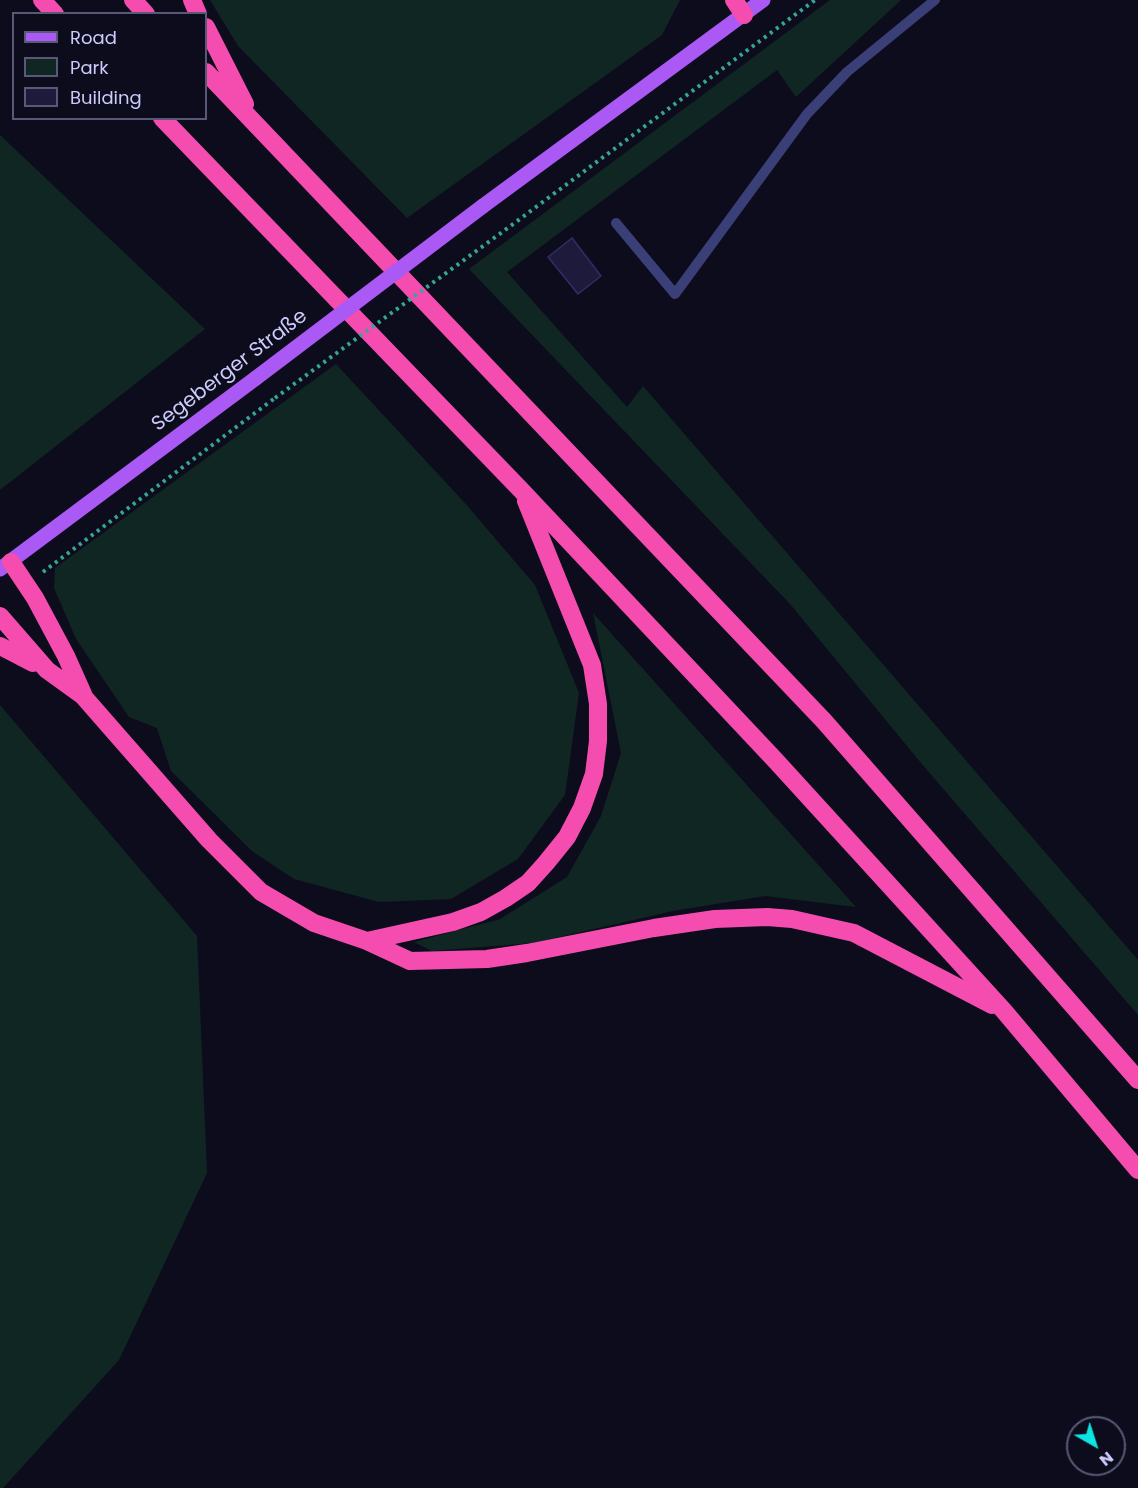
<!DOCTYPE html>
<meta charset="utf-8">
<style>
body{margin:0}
#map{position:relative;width:1138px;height:1488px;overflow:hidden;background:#0d0c1c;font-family:Poppins,sans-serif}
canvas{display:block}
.legend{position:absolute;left:12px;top:12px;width:195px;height:108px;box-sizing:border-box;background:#0d0c1c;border:2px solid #595876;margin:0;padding:8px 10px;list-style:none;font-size:18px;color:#cbcbfc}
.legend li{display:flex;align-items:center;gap:12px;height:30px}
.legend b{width:30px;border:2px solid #595876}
.north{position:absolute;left:1066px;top:1416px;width:60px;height:60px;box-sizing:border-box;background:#0d0c1c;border:2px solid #595876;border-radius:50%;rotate:141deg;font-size:16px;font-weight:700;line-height:24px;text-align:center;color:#cbcbfc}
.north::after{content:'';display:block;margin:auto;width:21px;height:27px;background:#0ee5e3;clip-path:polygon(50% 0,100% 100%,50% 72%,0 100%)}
</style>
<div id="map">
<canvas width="1138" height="1488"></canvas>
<ul class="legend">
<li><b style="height:8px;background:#aa59f5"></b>Road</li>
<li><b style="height:16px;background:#102622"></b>Park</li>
<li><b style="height:16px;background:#1d1a3c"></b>Building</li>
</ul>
<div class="north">N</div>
</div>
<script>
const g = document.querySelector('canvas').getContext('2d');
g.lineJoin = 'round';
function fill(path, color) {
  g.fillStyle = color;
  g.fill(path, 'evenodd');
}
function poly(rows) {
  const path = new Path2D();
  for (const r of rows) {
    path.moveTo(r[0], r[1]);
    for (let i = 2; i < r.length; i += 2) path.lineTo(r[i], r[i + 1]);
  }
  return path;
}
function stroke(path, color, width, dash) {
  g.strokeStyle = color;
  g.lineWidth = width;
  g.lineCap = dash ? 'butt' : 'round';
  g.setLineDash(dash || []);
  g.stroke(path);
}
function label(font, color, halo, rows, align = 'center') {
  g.font = font + ' Poppins,sans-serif';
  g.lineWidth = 5;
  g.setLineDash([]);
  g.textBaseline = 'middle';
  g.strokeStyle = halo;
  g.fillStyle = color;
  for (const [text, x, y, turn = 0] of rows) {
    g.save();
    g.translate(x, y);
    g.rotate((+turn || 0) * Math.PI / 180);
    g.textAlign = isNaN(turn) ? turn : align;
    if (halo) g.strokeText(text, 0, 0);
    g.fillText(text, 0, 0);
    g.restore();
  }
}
fill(poly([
 [210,0,680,0,662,35,407,218,238,46],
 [830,0,901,0,796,97,777,70,507,272,627,407,643,386,1138,960,1138,1015,921,763,790,604,469,269],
 [0,135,205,329,0,490],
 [336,364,464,502,535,585,579,693,565,795,518,859,451,899,379,902,294,879,252,851,171,771,157,728,129,717,76,639,54,588,55,568],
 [593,613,856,907,765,896,673,911,533,943,432,951,414,942,500,919,567,877,601,816,621,753],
 [0,705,197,936,207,1173,119,1360,3,1488,0,1488]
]), '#102622');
const building = poly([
 [572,238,601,276,578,294,548,257,572,238]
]);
fill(building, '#1d1a3c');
stroke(building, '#322d66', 1.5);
stroke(poly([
 [505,230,815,0],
 [43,572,275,398]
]), '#34a793', 4, [3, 4.5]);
stroke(poly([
 [616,223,675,294,807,114,847,72,935,0]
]), '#3a3f78', 10);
stroke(poly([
 [483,206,763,0],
 [0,569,256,378]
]), '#aa59f5', 15);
stroke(poly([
 [42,0,55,14],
 [133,0,146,14],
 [192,0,198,14],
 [734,0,744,15],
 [206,27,245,104],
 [206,72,824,721,1138,1080],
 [162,118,521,490,776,761,1004,1011,1138,1170],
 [11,562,35,598,66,656,83,694],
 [0,616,47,670,83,696,209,840,261,892,314,923,367,941,410,961,487,959,527,953,654,928,715,919,767,917,792,919,854,933,992,1005],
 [0,646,33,663],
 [367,941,453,922,481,912,506,898,528,883,546,863,567,837,582,808,594,774,598,741,598,704,592,665,526,501]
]), '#f44daf', 18);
stroke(poly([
 [275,398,505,230]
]), '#34a793', 4, [3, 4.5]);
stroke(poly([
 [256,378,483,206]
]), '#aa59f5', 15);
label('20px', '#cbcbfc', '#0d0c1c', [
 ["Segeberger Straße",230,371,-37]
]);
</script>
